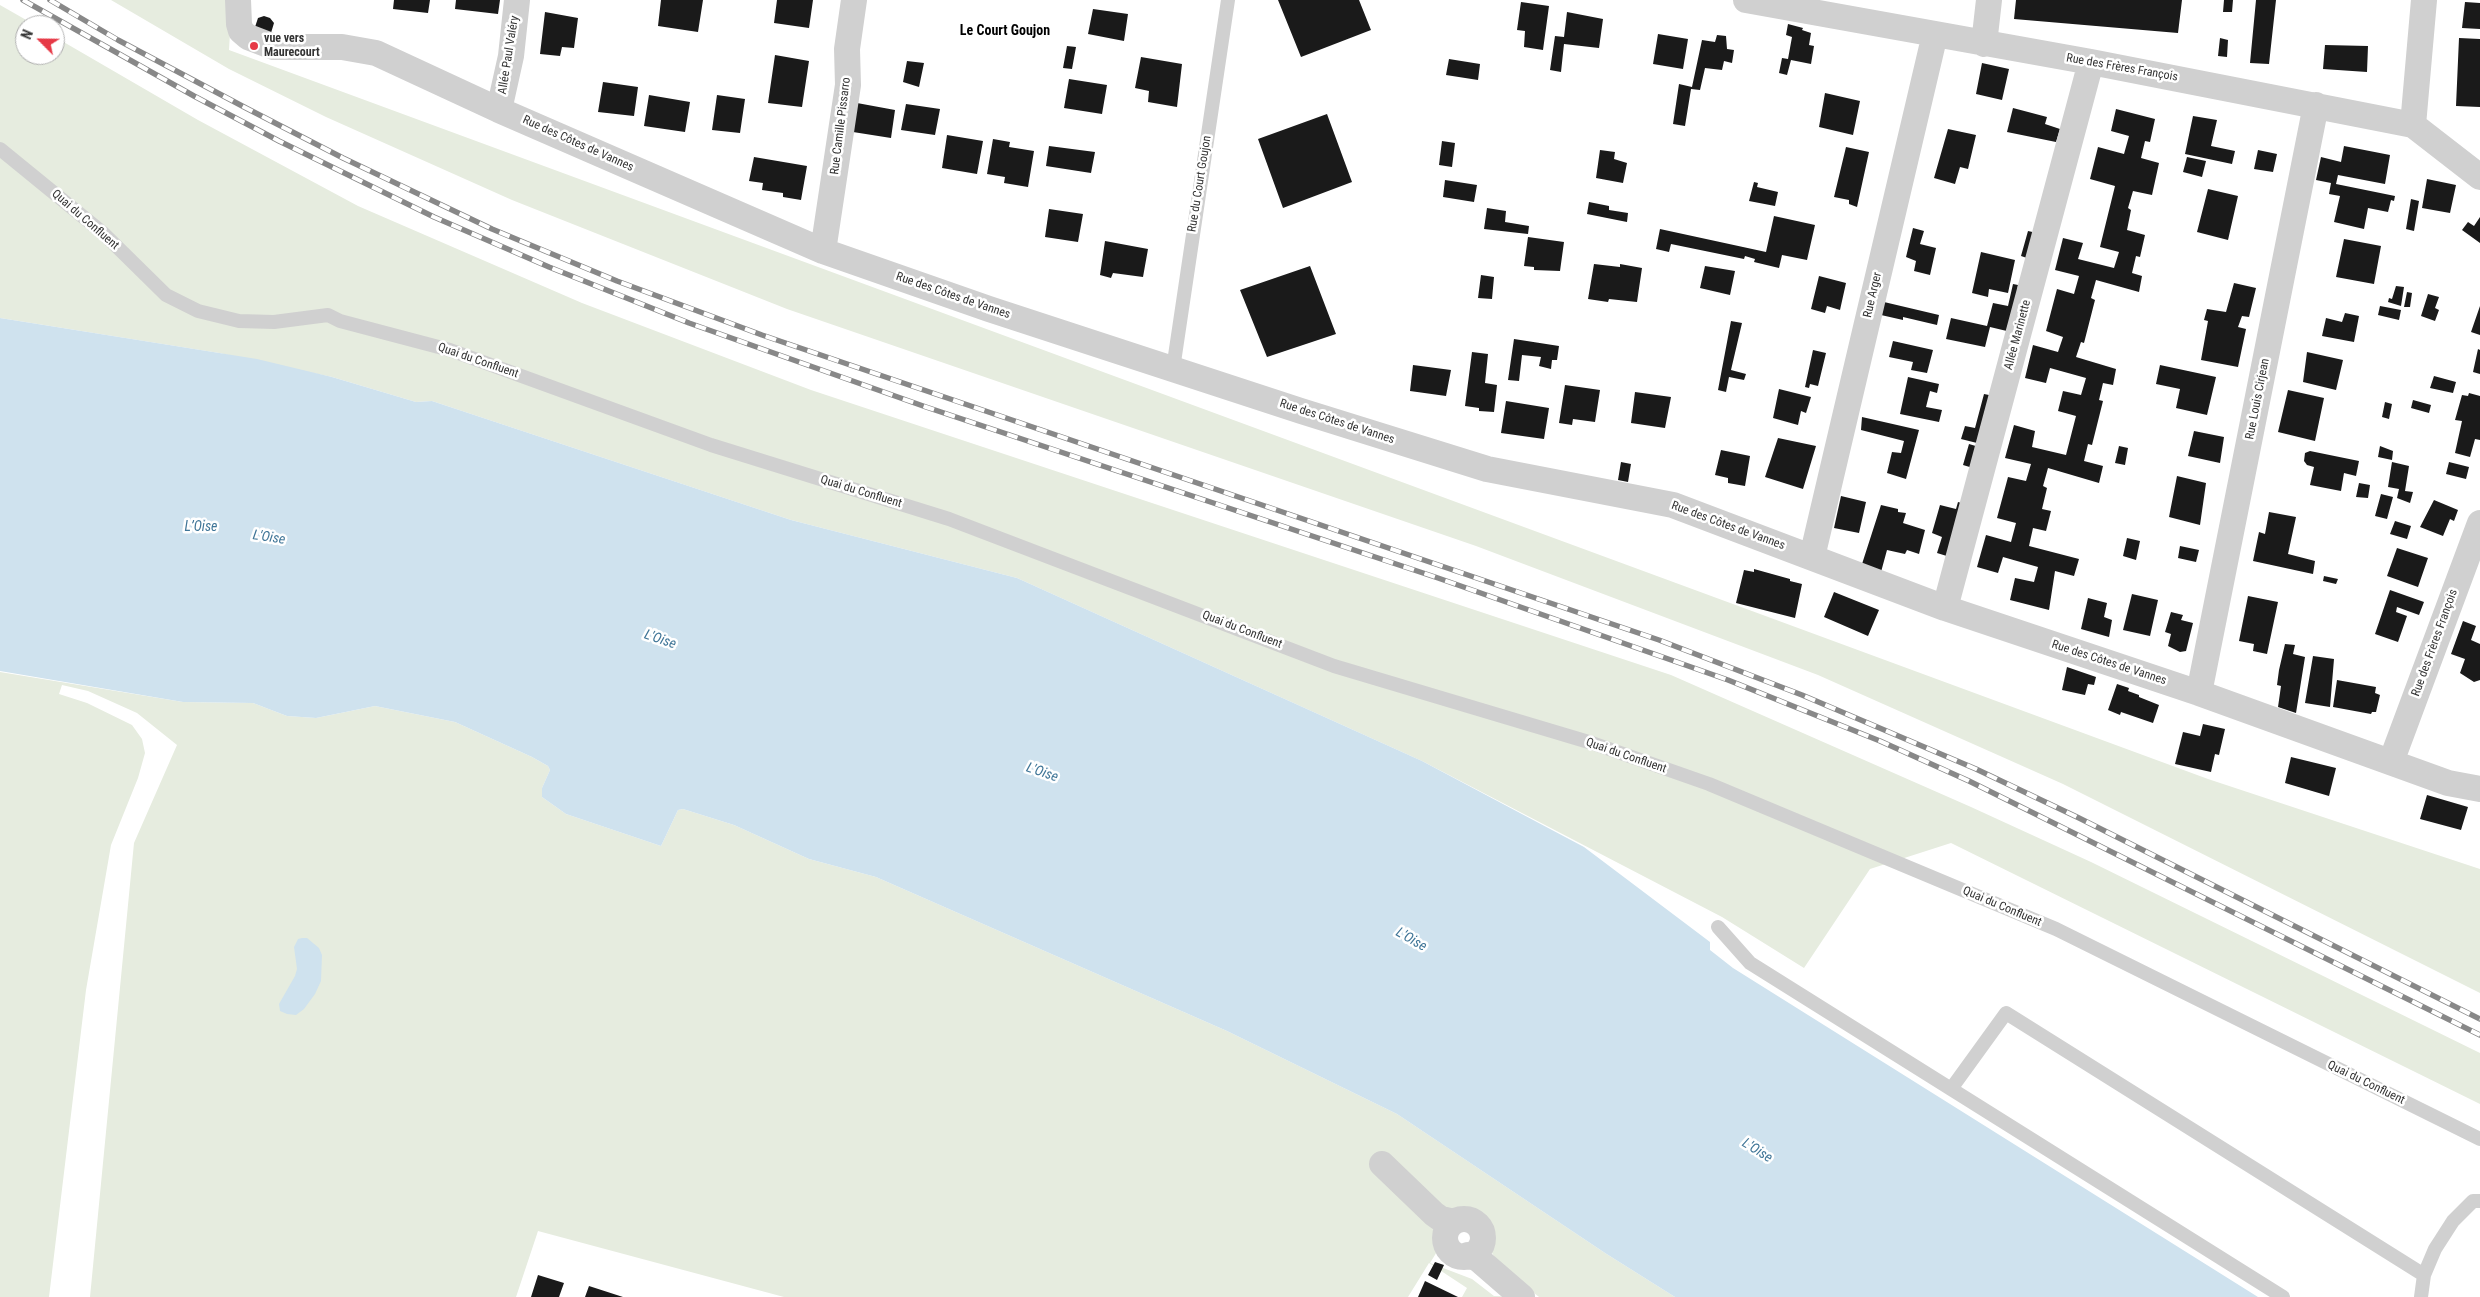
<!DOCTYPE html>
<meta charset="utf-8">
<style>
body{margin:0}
#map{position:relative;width:2480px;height:1297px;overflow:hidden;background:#fff;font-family:"Roboto Condensed",sans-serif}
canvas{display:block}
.north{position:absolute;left:15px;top:15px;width:50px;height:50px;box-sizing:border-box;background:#fff;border:1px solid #adadad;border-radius:50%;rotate:293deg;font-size:14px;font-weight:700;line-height:20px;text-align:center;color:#333}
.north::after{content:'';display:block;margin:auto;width:18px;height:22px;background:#e63946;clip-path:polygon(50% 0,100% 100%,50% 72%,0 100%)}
</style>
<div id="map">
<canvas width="2480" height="1297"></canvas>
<div class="north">N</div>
</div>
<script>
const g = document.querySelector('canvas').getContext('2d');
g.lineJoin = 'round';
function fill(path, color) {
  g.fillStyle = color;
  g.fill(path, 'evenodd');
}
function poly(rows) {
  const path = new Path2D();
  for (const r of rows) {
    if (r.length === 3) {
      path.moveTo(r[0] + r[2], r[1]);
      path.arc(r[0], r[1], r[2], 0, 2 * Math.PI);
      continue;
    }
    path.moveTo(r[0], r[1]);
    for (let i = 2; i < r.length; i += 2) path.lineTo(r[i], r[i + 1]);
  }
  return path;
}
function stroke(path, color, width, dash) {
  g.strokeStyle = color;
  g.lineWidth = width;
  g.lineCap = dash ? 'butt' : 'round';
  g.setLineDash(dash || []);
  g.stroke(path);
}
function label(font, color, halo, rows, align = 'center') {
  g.font = font + ' "Roboto Condensed",sans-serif';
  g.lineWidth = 5;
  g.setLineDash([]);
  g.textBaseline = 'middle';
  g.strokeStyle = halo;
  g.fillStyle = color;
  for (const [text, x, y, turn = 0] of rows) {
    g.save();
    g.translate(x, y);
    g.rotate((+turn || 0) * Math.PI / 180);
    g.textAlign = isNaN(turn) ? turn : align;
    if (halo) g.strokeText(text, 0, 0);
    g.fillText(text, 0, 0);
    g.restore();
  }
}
fill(poly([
 [111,0,232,0,229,50,2208,779,2480,869,2480,993,2063,784,1818,675,1476,546,787,309,512,200,326,117,229,69],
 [0,5,35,25,25,25,25,55,55,55,55,37,198,120,358,206,582,303,811,390,1671,675,1971,807,2091,862,2480,1053,2480,1104,1951,843,1870,869,1804,968,1722,917,1422,761,1017,578,791,520,432,401,416,402,332,377,219,353,0,318],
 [0,672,183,702,253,703,287,716,316,718,375,706,455,722,532,757,548,766,550,770,542,788,542,797,566,814,661,846,678,810,683,809,734,825,809,859,876,877,1227,1031,1397,1114,1605,1253,1675,1297,1539,1297,1500,1265,1490,1250,1489,1233,1483,1221,1472,1212,1462,1211,1430,1263,1472,1279,1494,1296,1522,1297,1462,1297,1467,1288,1429,1263,1408,1297,784,1297,538,1231,516,1297,90,1297,134,843,177,745,137,713,88,691,62,685,59,694,87,703,132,725,142,739,145,753,138,778,111,845,86,990,49,1297,0,1297]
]), '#e6ecdf');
fill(poly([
 [0,318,257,359,332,377,416,402,432,401,791,520,1017,578,1422,761,1584,847,1710,942,1710,950,1733,968,2258,1297,1675,1297,1605,1253,1397,1114,1227,1031,876,877,809,859,734,825,683,809,678,810,661,846,566,814,542,797,542,788,550,770,548,766,532,757,455,722,375,706,316,718,287,716,253,703,183,702,0,671],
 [302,938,307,938,319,948,322,955,321,981,315,994,304,1009,296,1015,287,1014,280,1011,279,1004,295,976,297,969,294,947,298,939]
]), '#cfe2ee');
fill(poly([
 [394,0,430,0,428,13,393,9],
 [456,0,500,0,498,14,455,9],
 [661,0,703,0,698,32,658,26],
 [777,0,813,0,809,28,774,23],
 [1278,0,1359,0,1371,30,1301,57],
 [2016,0,2182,0,2178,33,2014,19],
 [2224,0,2233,0,2232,12,2223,12],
 [2256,0,2276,0,2269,64,2250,63],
 [1521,2,1549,6,1543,50,1524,47,1525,31,1517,30],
 [2465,2,2480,3,2480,29,2462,28],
 [1093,9,1128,14,1124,41,1088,34],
 [545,12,578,18,574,48,562,47,560,56,540,54],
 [1567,12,1603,19,1599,48,1564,44,1561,72,1550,70,1555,36,1564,37],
 [264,16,270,18,274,23,271,33,255,27,258,18],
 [1788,24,1803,28,1802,30,1811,33,1809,45,1814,46,1811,64,1791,60,1787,75,1779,73,1782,58,1788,59,1792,37,1786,35],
 [1658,34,1688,39,1683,69,1653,64],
 [1717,35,1726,36,1727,49,1734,50,1732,63,1724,61,1722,70,1705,68,1700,90,1691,89,1685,126,1673,124,1679,84,1692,87,1702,40,1715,42],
 [2220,38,2228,40,2227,57,2218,56],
 [2459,38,2480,39,2480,107,2456,106],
 [2325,45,2368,46,2367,72,2323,69],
 [1067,46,1076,47,1072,69,1063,68],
 [775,55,809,61,802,107,768,103],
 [1141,57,1182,64,1177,107,1148,102,1149,91,1135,88],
 [1449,59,1480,64,1478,80,1446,75],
 [907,61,924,63,919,87,903,82],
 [1982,63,2009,69,2002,100,1976,94],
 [1069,79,1107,85,1102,114,1064,108],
 [603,82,638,87,634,116,598,112],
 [1825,93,1860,101,1853,135,1819,127],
 [649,95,690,102,685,132,644,126],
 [717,95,745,99,740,133,712,130],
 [857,103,895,110,891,138,853,132],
 [906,104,940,109,935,135,901,130],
 [2013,108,2047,117,2045,124,2060,129,2056,142,2007,132],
 [2116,109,2155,119,2150,142,2145,141,2141,158,2159,163,2152,195,2133,191,2128,208,2131,210,2127,230,2145,235,2140,257,2136,256,2132,273,2142,276,2139,292,2096,280,2091,298,2095,300,2084,343,2081,342,2076,357,2116,369,2113,385,2103,383,2099,400,2103,401,2092,445,2088,444,2084,461,2103,466,2099,483,2048,468,2043,486,2047,488,2042,509,2051,511,2046,531,2033,528,2029,546,2079,559,2074,576,2055,571,2049,610,2010,600,2015,578,2034,582,2038,567,2003,557,1998,573,1977,567,1986,535,2011,542,2016,523,1997,518,2008,477,2026,481,2031,464,2005,458,2014,425,2035,431,2032,447,2066,455,2076,416,2058,411,2063,391,2081,395,2086,378,2050,368,2046,383,2025,378,2033,345,2058,352,2063,337,2046,331,2057,289,2074,294,2079,276,2055,270,2063,238,2083,243,2078,259,2114,268,2119,252,2100,247,2115,186,2090,179,2098,147,2124,154,2129,136,2111,131],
 [1327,114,1352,182,1283,208,1258,139],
 [2193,116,2217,120,2211,146,2235,151,2232,164,2185,154],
 [1948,129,1976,135,1968,169,1960,167,1955,184,1934,178],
 [947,135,983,141,977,174,942,168],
 [993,139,1010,142,1009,147,1034,151,1028,187,1004,183,1005,177,987,174],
 [1442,141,1455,143,1452,167,1439,165],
 [1049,146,1095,152,1091,173,1046,166],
 [2344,146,2390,155,2385,184,2338,175,2336,184,2395,196,2394,201,2391,200,2388,212,2368,208,2364,229,2334,222,2340,196,2329,194,2331,183,2316,180,2321,157,2341,162],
 [1846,147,1869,152,1857,207,1849,204,1849,200,1834,197],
 [1600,150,1615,152,1614,159,1627,163,1623,183,1596,178],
 [2258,150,2277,154,2273,172,2254,169],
 [754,157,807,166,801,200,783,197,783,193,762,190,763,183,749,181],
 [2187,157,2206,161,2202,177,2183,172],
 [2427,179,2456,185,2450,213,2422,208],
 [1445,180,1477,185,1474,202,1443,197],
 [1754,182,1758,183,1757,187,1778,192,1775,206,1749,201],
 [2208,189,2238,196,2228,240,2197,232],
 [2411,199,2419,201,2414,231,2406,229],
 [1589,202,1609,206,1609,210,1628,213,1627,222,1587,214],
 [1487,208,1506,211,1505,222,1529,226,1528,234,1484,229],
 [1049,209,1083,214,1078,242,1045,237],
 [1774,216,1815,225,1807,260,1782,255,1779,268,1754,262,1755,259,1745,256,1744,259,1671,244,1669,252,1656,249,1660,229,1766,252],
 [2480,217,2480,243,2462,230,2468,222,2474,226],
 [1913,228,1924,231,1920,244,1936,248,1930,275,1914,271,1916,261,1906,257],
 [2028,231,2037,233,2030,259,2021,256],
 [1528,237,1564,242,1560,271,1534,270,1534,267,1524,266],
 [2344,239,2381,246,2374,284,2336,277],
 [1105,241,1148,249,1143,277,1113,273,1111,278,1100,275],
 [1981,252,2015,260,2008,293,1989,289,1988,297,1972,293],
 [1594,264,1620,267,1620,264,1642,268,1637,302,1609,299,1608,302,1588,299],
 [1310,266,1336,334,1267,357,1240,290],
 [1705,266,1735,271,1730,295,1700,288],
 [1481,275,1494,277,1492,299,1478,298],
 [1819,276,1846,283,1840,310,1827,306,1825,313,1811,309],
 [2234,283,2256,288,2249,317,2242,316,2238,327,2246,329,2238,367,2201,360,2208,321,2204,320,2207,309,2226,312],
 [2013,284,2018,285,2011,332,1990,327,1985,347,1946,339,1951,318,1987,326,1993,303,2008,306],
 [2396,286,2404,287,2401,306,2388,302,2389,298,2392,299],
 [2407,292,2412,293,2410,307,2404,307],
 [2428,294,2439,297,2435,308,2439,310,2435,321,2421,316],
 [1884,302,1939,315,1937,325,1903,317,1903,320,1881,315],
 [2380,306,2401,310,2399,320,2378,315],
 [2480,306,2480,335,2471,332],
 [2345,313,2359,316,2354,342,2322,336,2326,318,2342,322],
 [1731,321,1742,323,1731,370,1746,374,1744,380,1729,377,1726,392,1718,390],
 [1514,339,1559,346,1557,360,1552,360,1551,369,1539,366,1541,357,1522,355,1519,381,1508,380],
 [1893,341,1933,350,1927,373,1911,370,1913,362,1889,357],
 [2478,349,2480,350,2480,374,2473,372],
 [1813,350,1826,353,1818,386,1810,384,1809,388,1805,387],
 [1472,352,1488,354,1485,383,1497,385,1494,412,1479,411,1479,408,1465,406],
 [2307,352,2343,360,2336,390,2303,382],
 [1413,365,1451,370,1446,396,1410,391],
 [2160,365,2216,377,2207,415,2176,408,2180,389,2156,384],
 [2434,376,2456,382,2453,393,2430,388],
 [1908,377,1939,384,1937,393,1930,391,1926,407,1942,410,1939,422,1900,414],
 [1565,385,1600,390,1595,422,1573,419,1572,425,1559,423],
 [1779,389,1811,397,1806,413,1801,411,1798,425,1773,418],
 [2288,390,2324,398,2315,441,2278,432],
 [1635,392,1671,397,1665,428,1631,423],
 [2469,393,2480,396,2480,440,2475,439,2470,457,2455,453,2462,421,2455,420,2462,395,2468,396],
 [1984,394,1994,396,1981,444,1961,439,1965,426,1975,428],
 [2413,400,2431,405,2429,413,2411,408],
 [1506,401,1549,408,1544,439,1501,433],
 [2385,402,2392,404,2389,419,2382,417],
 [1862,417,1919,430,1906,479,1887,473,1892,452,1901,453,1904,441,1861,430],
 [2194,431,2224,437,2220,463,2188,456],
 [1778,438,1816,446,1803,489,1765,477],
 [1969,444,1979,447,1973,468,1963,465],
 [2119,446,2128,448,2125,465,2115,463],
 [2380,446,2393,451,2392,460,2378,457],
 [1721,450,1750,456,1745,486,1728,483,1728,478,1715,475],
 [2310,451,2359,461,2356,476,2344,473,2341,491,2310,485,2314,467,2307,465,2304,461,2305,453],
 [1621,462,1631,464,1628,482,1618,480],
 [2392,462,2409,466,2405,491,2413,492,2410,503,2397,498,2399,489,2388,487],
 [2449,462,2469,467,2466,479,2446,474],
 [2177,476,2206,483,2200,525,2169,517],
 [2359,483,2370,485,2368,498,2356,497],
 [2381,494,2393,497,2387,519,2375,516],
 [1841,496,1866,502,1859,533,1834,528],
 [2434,500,2458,510,2454,521,2450,519,2443,536,2420,527],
 [1958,502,1965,504,1950,557,1937,553,1942,537,1932,533,1940,505,1956,509],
 [1881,505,1898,509,1898,512,1906,513,1903,523,1925,530,1919,554,1907,550,1905,554,1887,550,1881,572,1862,564],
 [2269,512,2296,517,2288,554,2315,561,2313,574,2253,561,2259,532,2265,534],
 [2395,521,2411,526,2407,539,2390,534],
 [2127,538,2140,541,2136,560,2123,556],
 [2180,546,2199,550,2196,562,2178,558],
 [2397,548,2428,558,2418,587,2387,576],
 [1754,569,1790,579,1790,581,1802,584,1795,618,1736,603,1744,570,1754,572],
 [2324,576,2338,579,2336,584,2323,581],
 [2390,590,2424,602,2419,615,2397,607,2396,612,2407,616,2398,642,2375,634],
 [1834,592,1879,610,1868,636,1824,617],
 [2132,594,2158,600,2150,636,2123,630],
 [2248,596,2278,602,2267,654,2253,651,2254,644,2239,641],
 [2088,598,2107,603,2104,617,2112,620,2109,637,2081,629],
 [2171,612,2183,615,2181,620,2193,623,2186,651,2180,652,2168,646,2171,634,2165,632],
 [2463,621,2476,626,2471,640,2480,644,2480,680,2474,682,2460,673,2465,659,2451,654],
 [2285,644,2295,645,2293,654,2305,657,2296,713,2278,707,2281,686,2277,685,2279,670],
 [2313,656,2334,659,2330,707,2305,703],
 [2067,667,2096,677,2094,685,2088,684,2085,695,2062,690],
 [2337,680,2376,687,2375,693,2380,695,2376,712,2372,712,2371,714,2333,707],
 [2117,684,2129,688,2128,691,2139,695,2139,697,2159,705,2153,723,2121,712,2120,715,2108,710],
 [2203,724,2225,729,2219,755,2215,754,2211,772,2175,764,2183,732,2200,736],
 [2291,757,2336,768,2329,796,2285,783],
 [2427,795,2468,807,2461,830,2420,819],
 [1435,1262,1444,1265,1437,1280,1428,1275],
 [538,1275,564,1283,559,1297,531,1297],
 [1425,1281,1458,1297,1418,1297],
 [589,1286,623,1297,585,1297]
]), '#1a1a1a');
stroke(poly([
 [0,149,103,233,166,295,198,311,239,321,274,322,328,315,340,321,450,350,711,445,949,519,1334,666,1592,743,1709,784,2056,929,2480,1139],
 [1173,369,1228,0],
 [1718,927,1750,963,2283,1297],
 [1951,1089,2006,1013,2424,1275],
 [2421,1297,2424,1275,2435,1249,2453,1221,2473,1201,2480,1201]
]), '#d0d0d0', 14);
stroke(poly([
 [238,0,239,24,241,31,248,37,274,47,342,47,376,53,499,110,823,251,989,309,1301,411,1487,469,1673,505,1945,608,2199,693,2448,783,2480,789],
 [1746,0,2091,62,2413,125,2480,177],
 [1984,44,1989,0],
 [499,110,511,56,517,0],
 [2413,125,2424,0],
 [823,251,848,85,847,49,854,0],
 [1812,557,1935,34],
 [1945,608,2091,62],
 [2199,693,2316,105],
 [2391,762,2480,523],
 [1382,1164,1434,1214,1441,1219,1454,1222],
 [1464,1238,19],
 [1468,1255,1478,1259,1522,1297]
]), '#d0d0d0', 26);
const rail = poly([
 [23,0,194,96,279,141,434,217,549,267,689,323,926,407,1438,578,1728,680,1880,741,1969,781,2480,1035],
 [50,0,118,40,246,108,343,158,492,229,617,281,762,335,1659,640,1802,695,1976,769,2079,818,2480,1019]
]);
stroke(rail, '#888', 5.5);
stroke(rail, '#fff', 4, [11]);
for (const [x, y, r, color] of [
 [254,46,5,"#e63946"]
]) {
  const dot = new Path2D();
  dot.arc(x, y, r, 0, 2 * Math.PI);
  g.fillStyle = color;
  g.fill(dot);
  stroke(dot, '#fff', 2);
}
label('bold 12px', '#333', '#fff', [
 ["vue vers",264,39],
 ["Maurecourt",264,53]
], 'left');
label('12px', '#333', '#fff', [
 ["Allée Paul Valéry",509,55,-81],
 ["Rue des Frères François",2122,68,10],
 ["Rue Camille Pissarro",841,126,-83],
 ["Rue des Côtes de Vannes",578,144,24],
 ["Rue du Court Goujon",1200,184,-81],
 ["Quai du Confluent",85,220,41],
 ["Rue Arger",1873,295,-77],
 ["Rue des Côtes de Vannes",953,296,19],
 ["Allée Marinette",2018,335,-75],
 ["Quai du Confluent",478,361,19],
 ["Rue Louis Cirjean",2258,399,-79],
 ["Rue des Côtes de Vannes",1337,422,18],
 ["Quai du Confluent",861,492,17],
 ["Rue des Côtes de Vannes",1728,526,20],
 ["Quai du Confluent",1242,630,21],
 ["Rue des Frères François",2435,643,-70],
 ["Rue des Côtes de Vannes",2109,663,18],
 ["Quai du Confluent",1626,756,19],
 ["Quai du Confluent",2002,907,23],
 ["Quai du Confluent",2366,1083,26]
]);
label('bold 14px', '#000', '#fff', [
 ["Le Court Goujon",1005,31]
]);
label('italic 14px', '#3f7597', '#fff', [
 ["L’Oise",201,527],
 ["L'Oise",269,538,9],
 ["L'Oise",660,640,19],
 ["L'Oise",1042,773,19],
 ["L'Oise",1411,940,30],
 ["L'Oise",1757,1151,32]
]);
</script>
